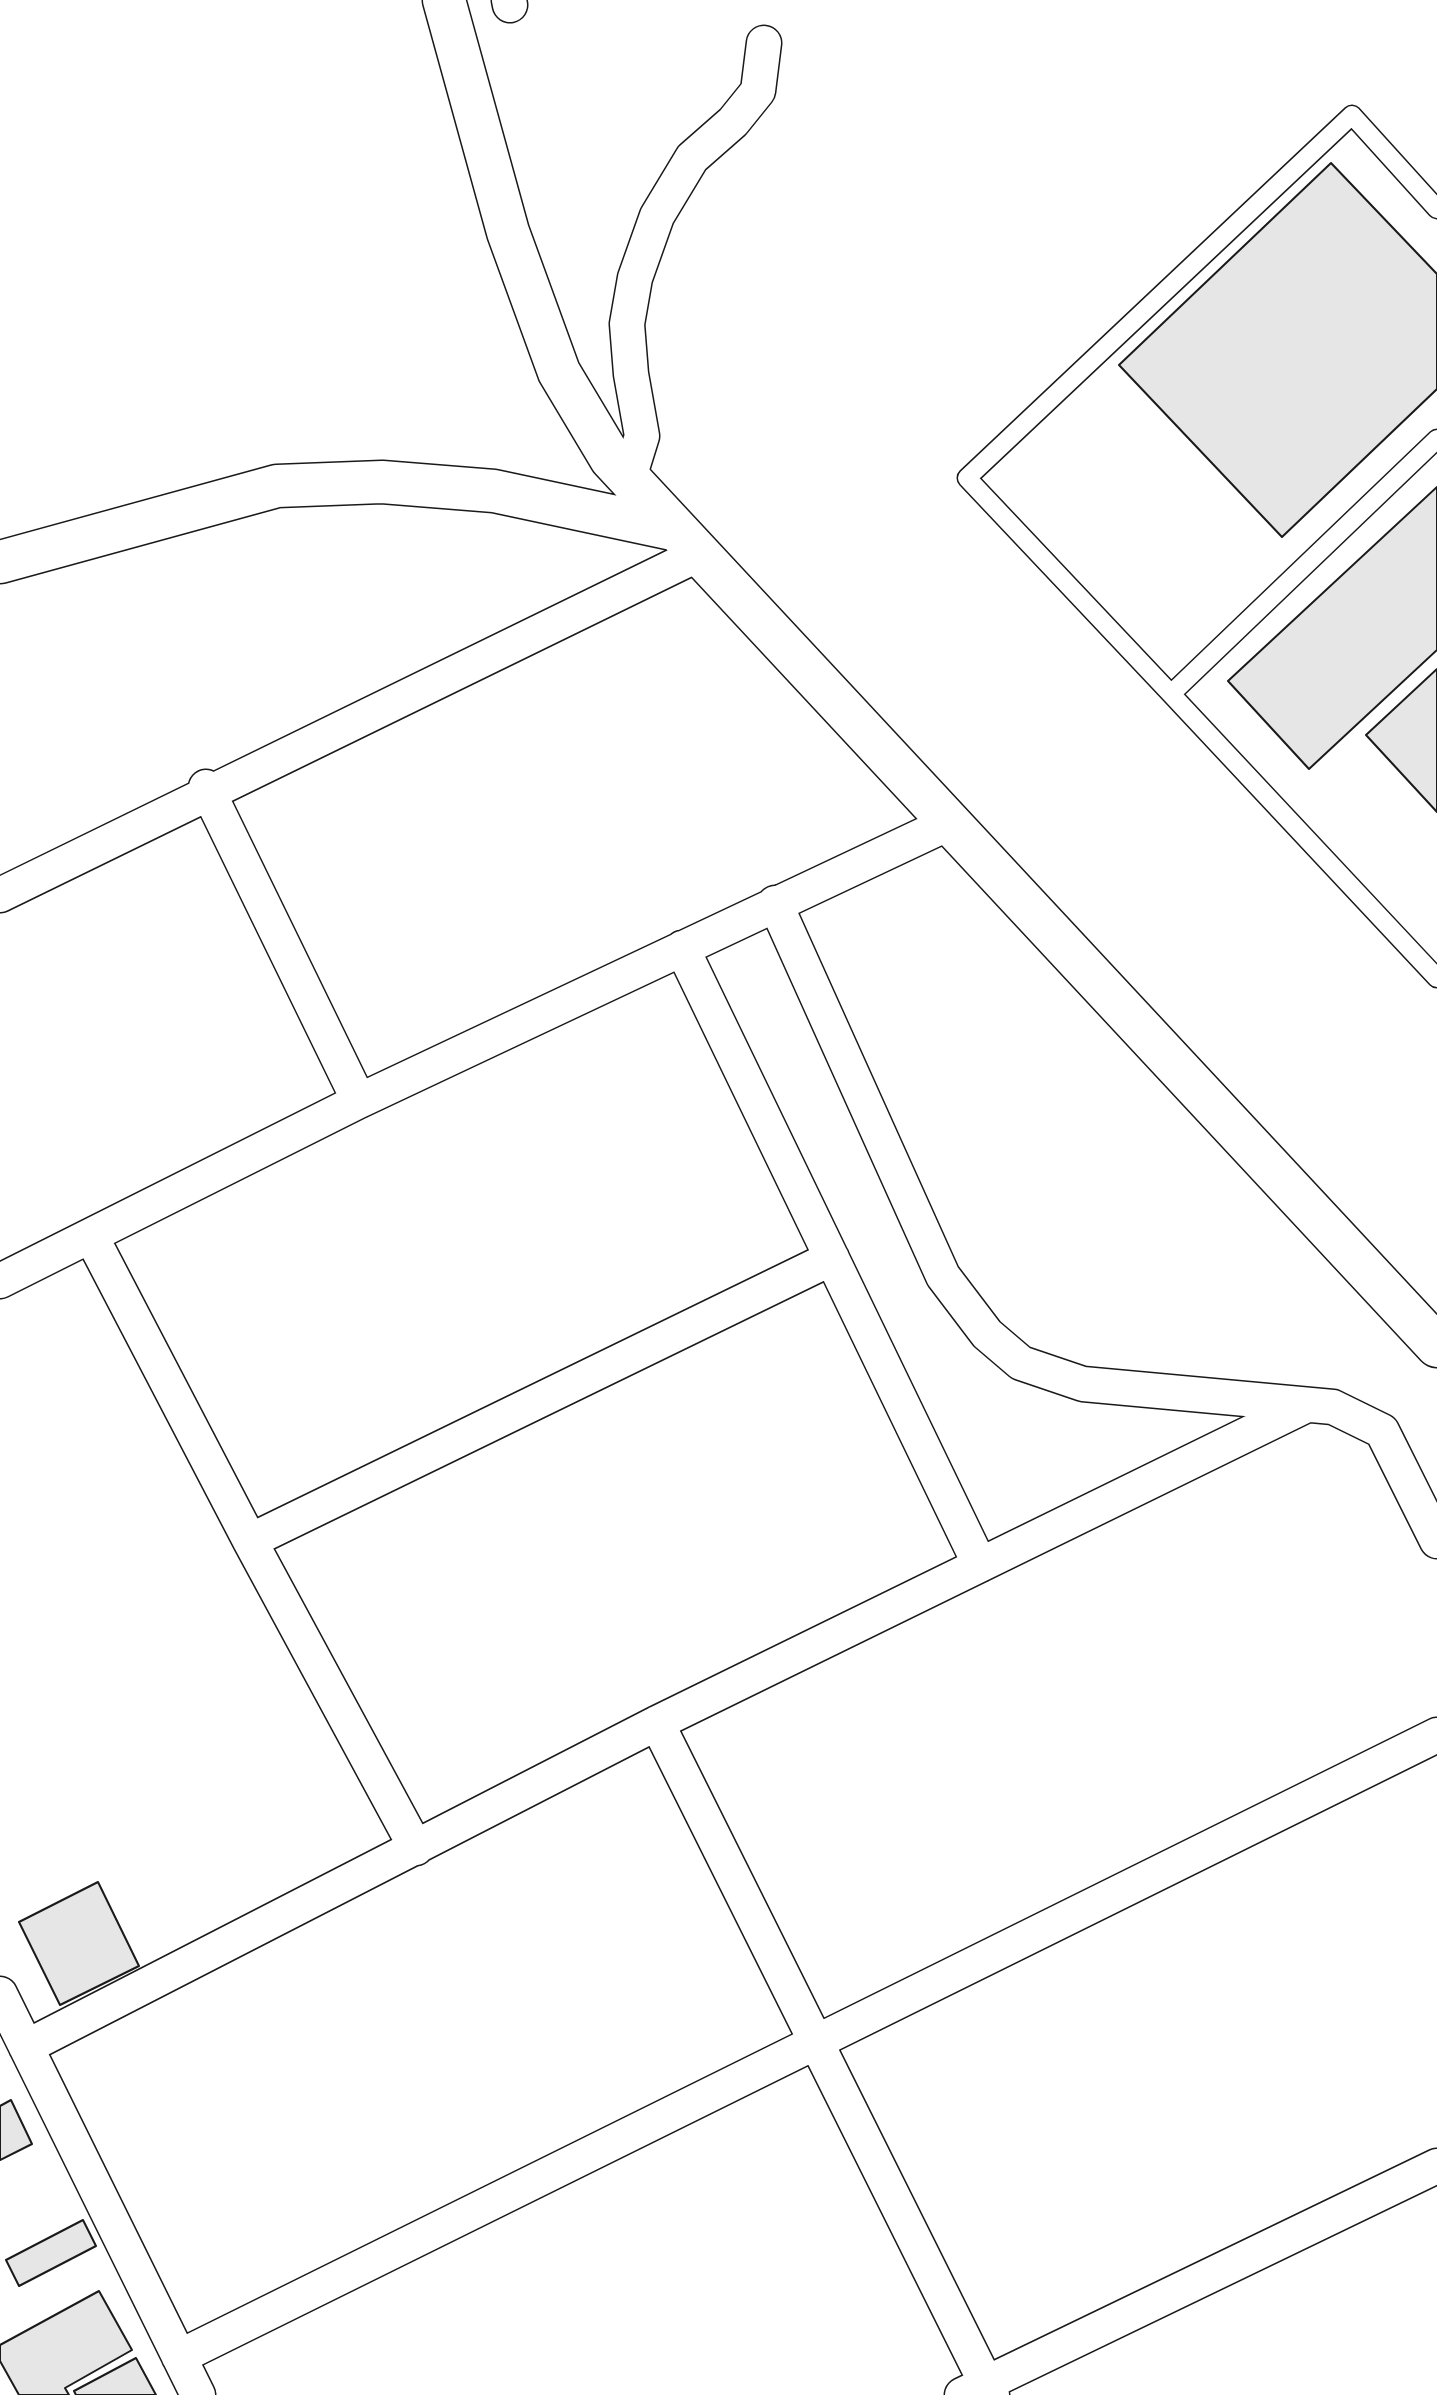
<!DOCTYPE html>
<style>
body{margin:0}
canvas{display:block;background:#fff}
</style>
<canvas width="1437" height="2395"></canvas>
<script>
const g = document.querySelector('canvas').getContext('2d');
g.lineJoin = 'round';
function fill(path, color) {
  g.fillStyle = color;
  g.fill(path, 'evenodd');
}
function poly(rows) {
  const path = new Path2D();
  for (const r of rows) {
    path.moveTo(r[0], r[1]);
    for (let i = 2; i < r.length; i += 2) path.lineTo(r[i], r[i + 1]);
  }
  return path;
}
function stroke(path, color, width, dash) {
  g.strokeStyle = color;
  g.lineWidth = width;
  g.lineCap = dash ? 'butt' : 'round';
  g.setLineDash(dash || []);
  g.stroke(path);
}
const building = poly([
 [1331,163,1437,274,1437,389,1282,537,1119,365,1331,163],
 [1437,487,1437,650,1309,769,1228,681,1437,487],
 [1437,669,1437,812,1366,735,1437,669],
 [98,1882,139,1966,60,2005,19,1922,98,1882],
 [11,2100,32,2144,0,2160,0,2106,11,2100],
 [83,2220,96,2246,19,2286,6,2260,83,2220],
 [99,2291,132,2350,65,2388,69,2395,19,2395,0,2361,0,2345,99,2291],
 [136,2358,156,2395,76,2395,74,2391,136,2358]
]);
fill(building, '#e6e6e6');
stroke(building, '#1a1a1a', 2);
const service = poly([
 [1437,439,1171,694,1437,978],
 [1171,694,967,478,1352,115,1437,209]
]);
const minor = poly([
 [509,0,510,5],
 [629,478,642,436,631,374,627,324,635,278,657,216,692,158,733,122,758,91,764,43],
 [206,787,359,1101],
 [0,895,699,554],
 [775,903,943,1276,987,1334,1021,1363,1083,1384,1333,1407,1382,1431,1437,1541],
 [682,948,980,1565],
 [91,1236,250,1541,416,1848],
 [0,1281,359,1101,949,823],
 [250,1541,832,1258],
 [657,1723,992,2395],
 [0,1994,198,2395],
 [26,2047,657,1723,1307,1405],
 [179,2357,1437,1735],
 [962,2395,1437,2166]
]);
const tertiary = poly([
 [444,0,508,232,559,372,611,459,1437,1346],
 [0,562,277,486,382,482,494,491,677,530]
]);
stroke(service, '#1a1a1a', 21);
stroke(minor, '#1a1a1a', 37);
stroke(tertiary, '#1a1a1a', 45);
stroke(service, '#fff', 18);
stroke(minor, '#fff', 34);
stroke(tertiary, '#fff', 42);
</script>
